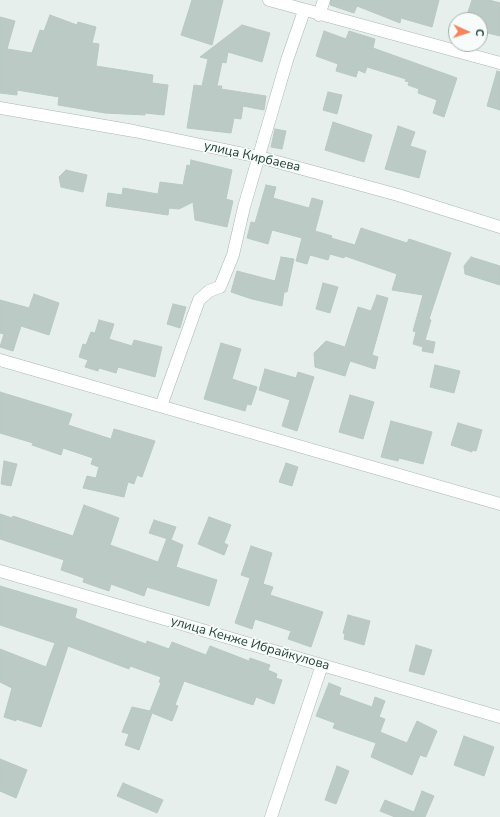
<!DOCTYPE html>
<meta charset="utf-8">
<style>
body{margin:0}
#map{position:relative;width:500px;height:817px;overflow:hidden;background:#e6efeb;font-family:"Nunito Sans",sans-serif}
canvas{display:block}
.north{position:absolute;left:448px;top:12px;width:40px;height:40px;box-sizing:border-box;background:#f7fbf9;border:1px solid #a3b1ad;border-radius:50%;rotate:93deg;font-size:11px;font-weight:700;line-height:16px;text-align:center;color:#24423a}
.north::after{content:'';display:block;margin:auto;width:14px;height:18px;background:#f4845f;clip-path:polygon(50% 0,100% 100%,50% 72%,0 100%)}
</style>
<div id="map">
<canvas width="500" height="817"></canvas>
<div class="north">С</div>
</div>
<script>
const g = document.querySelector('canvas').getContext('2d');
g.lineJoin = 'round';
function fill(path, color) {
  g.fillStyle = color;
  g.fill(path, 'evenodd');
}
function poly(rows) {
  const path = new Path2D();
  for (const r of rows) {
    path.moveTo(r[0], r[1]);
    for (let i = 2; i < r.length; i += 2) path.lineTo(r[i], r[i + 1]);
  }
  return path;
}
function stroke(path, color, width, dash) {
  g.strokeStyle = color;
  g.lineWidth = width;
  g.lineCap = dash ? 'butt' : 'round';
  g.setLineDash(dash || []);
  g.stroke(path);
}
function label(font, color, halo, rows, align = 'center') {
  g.font = font + ' "Nunito Sans",sans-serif';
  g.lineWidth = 3.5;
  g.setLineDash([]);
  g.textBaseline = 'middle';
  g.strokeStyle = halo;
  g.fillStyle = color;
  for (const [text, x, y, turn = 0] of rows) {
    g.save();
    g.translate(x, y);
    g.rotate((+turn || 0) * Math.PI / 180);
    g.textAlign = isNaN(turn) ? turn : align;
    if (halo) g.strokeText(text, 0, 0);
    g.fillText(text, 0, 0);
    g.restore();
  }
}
const building = poly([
 [192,0,223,0,212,45,181,35,192,0],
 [331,0,439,0,432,27,401,18,400,23,357,6,354,13,330,5,331,0],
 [472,0,489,0,500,3,500,36,480,31,482,24,480,23,480,20,466,18,472,0],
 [50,15,77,25,78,22,96,27,92,43,99,44,96,66,153,75,152,83,168,85,164,115,145,113,145,115,105,113,58,105,59,97,17,90,17,95,0,93,0,17,15,21,7,49,32,53,40,30,44,31,50,15],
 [242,25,270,33,262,62,228,52,226,63,222,62,217,86,222,86,221,89,266,96,264,110,243,106,241,119,234,118,231,133,187,128,194,85,202,86,208,59,200,57,242,25],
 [324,31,346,39,349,31,375,39,373,48,457,78,444,117,433,113,437,100,418,93,419,89,408,85,409,82,405,81,406,79,367,67,365,73,358,70,356,77,336,71,338,64,316,56,324,31],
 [497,71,500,72,500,110,487,106,497,71],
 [328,92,342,95,337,114,323,110,328,92],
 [333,122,372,135,364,162,325,150,333,122],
 [398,126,415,132,410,146,426,151,419,178,385,169,398,126],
 [275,129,286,131,282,149,271,147,275,129],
 [191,160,232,170,226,199,233,201,227,227,195,220,193,202,179,209,169,208,168,215,106,206,108,193,122,195,123,188,158,194,160,182,183,185,187,165,190,166,191,160],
 [66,170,87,175,83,192,61,187,59,177,66,170],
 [266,185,276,187,273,198,309,208,312,198,323,201,315,231,332,236,331,238,355,245,361,228,407,243,409,239,451,253,429,319,431,320,425,340,435,342,433,353,422,351,423,347,413,344,416,332,413,331,423,295,392,290,397,274,345,256,344,258,330,254,328,260,310,255,307,264,296,261,302,238,272,230,268,244,247,238,251,222,255,223,266,185],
 [281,257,294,259,287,292,284,292,282,306,252,299,231,292,237,271,275,281,281,257],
 [471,257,500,266,500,285,465,274,464,266,471,257],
 [323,283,338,287,330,313,316,309,323,283],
 [34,294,59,303,49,335,21,326,13,351,0,347,4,334,0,333,0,300,29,308,34,294],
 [377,295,388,298,372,355,378,357,375,369,350,361,345,376,315,367,314,353,326,341,345,347,358,307,371,311,377,295],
 [173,304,186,307,180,328,167,324,173,304],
 [99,320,114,324,109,339,132,346,134,340,162,347,155,377,118,367,116,373,99,368,98,371,85,367,88,360,79,357,83,344,86,345,91,332,95,333,99,320],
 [221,343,241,349,232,379,257,387,251,405,247,404,245,411,204,399,221,343],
 [435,365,460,371,454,393,430,387,435,365],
 [265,369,296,378,298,372,314,377,297,431,282,426,290,400,259,390,265,369],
 [0,392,72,414,68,425,111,439,114,429,155,441,142,477,137,475,134,484,128,482,124,497,83,488,87,476,96,478,99,467,91,464,93,458,63,448,61,455,32,445,33,443,0,433,0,392],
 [350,395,374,402,363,439,339,432,350,395],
 [391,421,432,432,423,464,399,458,398,461,381,457,391,421],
 [458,423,482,430,476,451,472,450,472,452,451,445,458,423],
 [4,461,17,464,11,486,1,484,4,461],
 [286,463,298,467,292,486,279,482,286,463],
 [84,505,119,518,110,545,158,562,167,538,183,545,176,567,217,580,209,606,147,587,144,596,111,584,109,591,83,582,84,578,61,570,64,560,0,539,0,514,12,518,13,516,73,536,84,505],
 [209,517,231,525,224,543,228,545,224,555,198,544,209,517],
 [154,520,176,527,171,540,149,533,154,520],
 [251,546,272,553,263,584,273,587,270,595,323,612,311,647,288,639,291,631,255,619,252,629,235,623,250,578,241,575,251,546],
 [0,586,77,609,75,618,146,644,147,641,169,649,172,642,206,655,210,646,249,661,250,658,270,665,268,670,277,674,276,678,282,680,274,704,256,697,253,705,184,681,175,705,178,706,172,721,152,713,139,750,125,745,129,734,122,732,132,707,150,711,161,683,159,682,161,677,130,666,129,669,68,646,41,727,16,719,16,721,4,717,12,688,0,682,0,649,46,667,55,643,0,625,0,586],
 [348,615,370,621,364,645,344,639,345,634,343,633,348,615],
 [416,645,432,650,424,675,409,671,416,645],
 [329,683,341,688,339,695,372,707,375,697,385,701,379,717,385,719,380,732,407,743,417,721,437,731,426,757,420,755,412,775,371,757,376,743,333,728,335,723,316,716,329,683],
 [464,736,494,747,484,776,454,765,464,736],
 [0,759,27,770,16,798,0,791,0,759],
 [337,766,349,771,336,804,325,800,337,766],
 [123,783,163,800,157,813,117,796,123,783],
 [422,791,434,796,425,817,395,817,380,811,385,800,414,812,422,791]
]);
fill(building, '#bbcac4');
stroke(building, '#b8c9c2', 1);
const minor = poly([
 [269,0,500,63],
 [319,15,324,0],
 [0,108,134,131,259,157,398,195,500,227],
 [0,360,500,504],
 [161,406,199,300,209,291,220,287,233,255,244,207,287,60,304,11],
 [0,571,500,717],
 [271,817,322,665]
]);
stroke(minor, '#a8b8b2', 13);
stroke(minor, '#fff', 12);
label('13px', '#24423a', '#f7fbf9', [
 ["улица Кирбаева",252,157,13],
 ["улица Кенже Ибрайкулова",250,644,16]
]);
</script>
